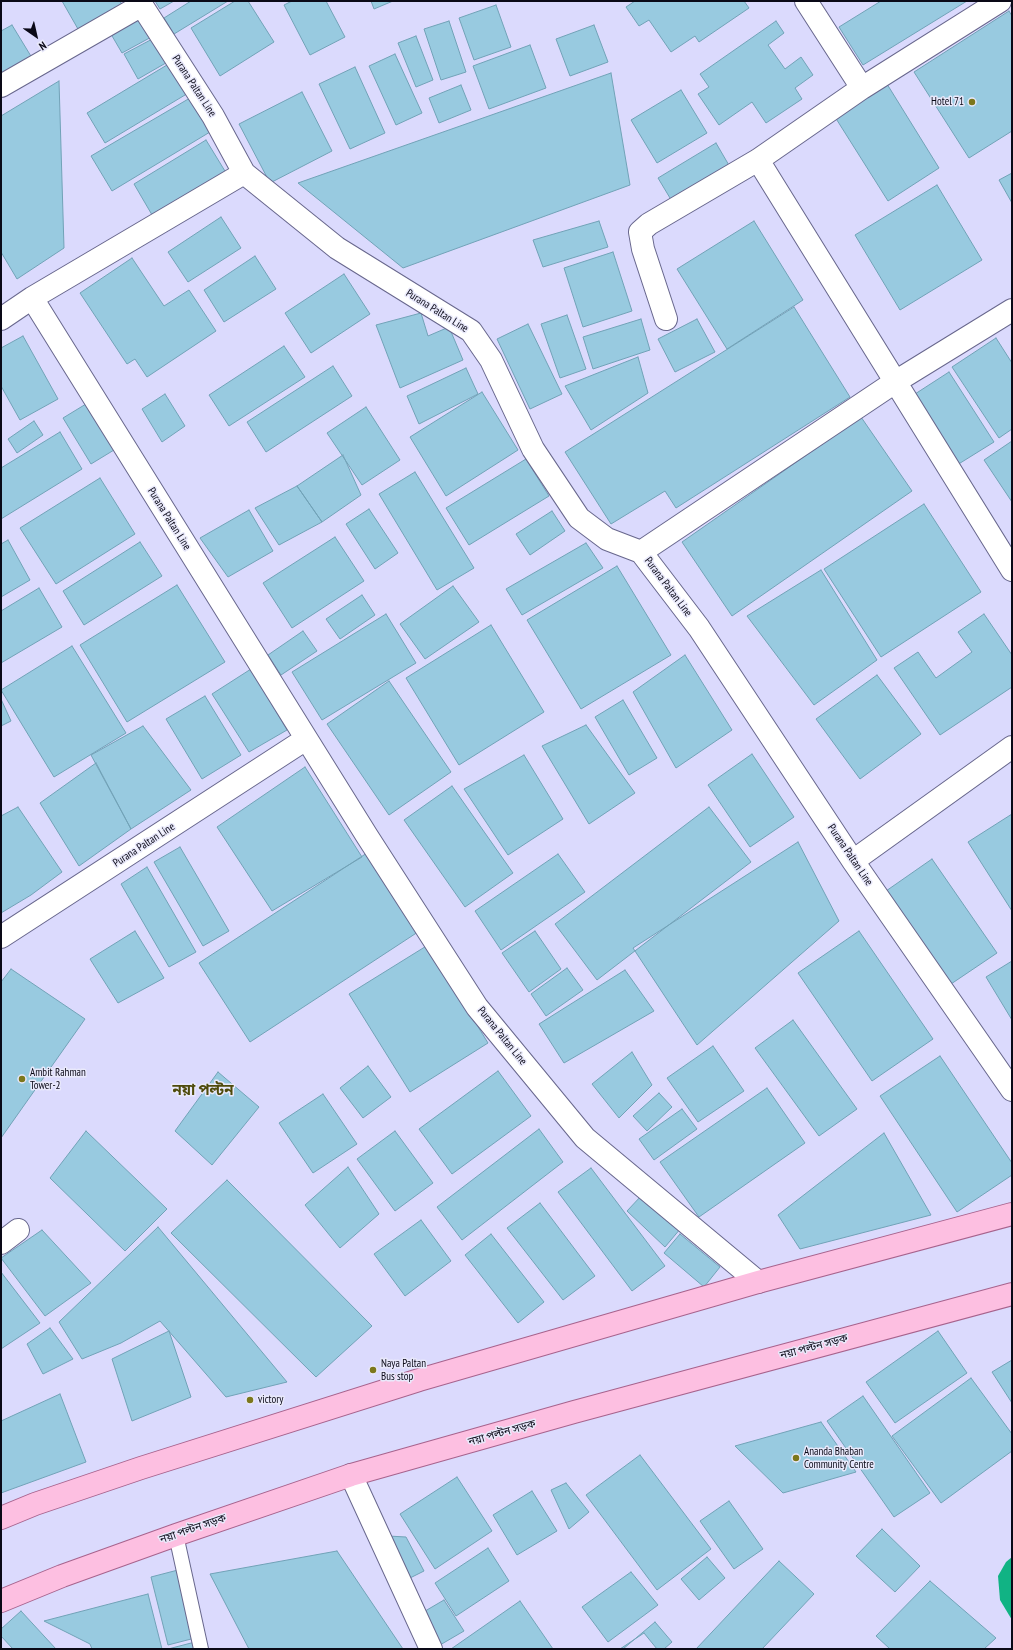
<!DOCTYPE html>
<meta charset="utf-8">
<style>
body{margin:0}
#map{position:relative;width:1013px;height:1650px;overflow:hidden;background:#dbdafd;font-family:"PT Sans Narrow",sans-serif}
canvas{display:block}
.frame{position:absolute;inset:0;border:2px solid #0a0917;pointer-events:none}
.north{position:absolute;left:16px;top:16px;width:40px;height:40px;-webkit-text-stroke:3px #e9e9fb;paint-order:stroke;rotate:146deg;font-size:11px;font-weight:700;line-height:16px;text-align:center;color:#0a0917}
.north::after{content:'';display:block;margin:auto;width:14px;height:18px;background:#0a0917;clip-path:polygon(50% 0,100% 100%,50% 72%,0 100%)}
</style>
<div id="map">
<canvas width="1013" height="1650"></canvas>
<div class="frame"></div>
<div class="north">N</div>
</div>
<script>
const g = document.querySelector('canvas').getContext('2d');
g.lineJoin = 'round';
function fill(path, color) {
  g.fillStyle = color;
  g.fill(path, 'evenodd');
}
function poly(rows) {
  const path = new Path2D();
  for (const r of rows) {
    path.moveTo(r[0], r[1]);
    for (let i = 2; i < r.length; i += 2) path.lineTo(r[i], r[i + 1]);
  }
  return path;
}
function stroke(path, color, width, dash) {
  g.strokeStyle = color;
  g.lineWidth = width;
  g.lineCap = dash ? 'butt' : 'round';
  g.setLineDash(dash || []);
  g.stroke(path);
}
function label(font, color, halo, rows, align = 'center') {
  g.font = font + ' "PT Sans Narrow","Noto Sans Bengali",sans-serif';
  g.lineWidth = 3;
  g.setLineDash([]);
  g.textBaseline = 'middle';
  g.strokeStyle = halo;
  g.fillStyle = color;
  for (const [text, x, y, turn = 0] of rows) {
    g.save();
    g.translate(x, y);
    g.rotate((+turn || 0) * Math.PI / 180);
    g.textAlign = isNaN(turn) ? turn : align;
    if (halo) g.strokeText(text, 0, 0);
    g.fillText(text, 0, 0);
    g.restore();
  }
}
fill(poly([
 [1012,1557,1012,1620,1000,1600,998,1576,1006,1562]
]), '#11b384');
const building = poly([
 [62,1,120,1,122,5,78,29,62,1],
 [155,1,174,1,160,9,155,1],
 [191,1,228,1,174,34,164,18,191,1],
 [235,1,248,1,274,42,220,76,191,28,235,1],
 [292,1,326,1,345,37,310,55,284,5,292,1],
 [371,1,393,1,374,9,371,1],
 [635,1,744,1,749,8,699,42,695,36,671,52,649,20,639,26,626,7,635,1],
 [881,1,967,1,863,65,839,27,881,1],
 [496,5,511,47,474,60,459,18,496,5],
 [141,10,155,35,122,53,108,29,141,10],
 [1009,11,1012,16,1012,131,969,158,914,72,1009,11],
 [449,21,466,72,441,80,424,29,449,21],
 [776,21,784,33,768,45,785,69,801,57,813,75,795,88,802,99,766,123,752,102,719,125,698,94,709,87,700,74,776,21],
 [12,25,40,71,1,94,1,31,12,25],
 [594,25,608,62,570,76,556,39,594,25],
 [158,36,171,60,138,79,124,54,158,36],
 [416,36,433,80,416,87,398,43,416,36],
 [530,45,546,88,489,109,473,66,530,45],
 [395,54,422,113,396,125,369,66,395,54],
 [177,59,195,89,105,143,87,113,177,59],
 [355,67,385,133,350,149,319,84,355,67],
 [611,73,630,185,403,268,298,183,611,73],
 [59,81,64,248,17,279,1,252,1,116,59,81],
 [887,84,939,168,888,201,835,117,887,84],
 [461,85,471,110,439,123,429,98,461,85],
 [681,90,707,133,657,163,631,120,681,90],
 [302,92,332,151,270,183,239,124,302,92],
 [190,98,210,132,112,191,91,156,190,98],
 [206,140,228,176,155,220,134,184,206,140],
 [716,143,737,179,679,213,658,178,716,143],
 [1012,173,1012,203,999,180,1012,173],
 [937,185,982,260,900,310,855,235,937,185],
 [221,217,241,248,188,282,168,252,221,217],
 [599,221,608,247,543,267,533,240,599,221],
 [754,221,803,300,727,349,677,269,754,221],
 [613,252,632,311,583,327,564,268,613,252],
 [255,256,276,289,224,322,204,290,255,256],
 [132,258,164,306,189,290,216,331,147,377,135,359,127,364,80,293,132,258],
 [344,274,370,314,311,353,285,313,344,274],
 [794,307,850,397,676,508,665,491,611,524,565,452,794,307],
 [421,313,428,336,449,327,463,360,400,388,376,325,421,313],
 [567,315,586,369,560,378,541,324,567,315],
 [641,319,650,350,593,369,583,337,641,319],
 [697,319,715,352,675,372,658,339,697,319],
 [528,324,562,394,530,409,497,339,528,324],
 [23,336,58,399,20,420,1,386,1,348,23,336],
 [996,338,1012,363,1012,429,999,438,952,367,996,338],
 [284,346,305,377,229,426,209,395,284,346],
 [638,357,648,393,591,430,565,386,638,357],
 [333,366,352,396,266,452,247,422,333,366],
 [466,368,478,394,419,424,407,396,466,368],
 [949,372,994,442,957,465,915,394,949,372],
 [482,392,518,450,446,496,410,437,482,392],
 [165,394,185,426,162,442,142,409,165,394],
 [86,404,114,450,91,464,63,418,86,404],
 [366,407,400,460,362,485,327,433,366,407],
 [861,417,912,491,732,616,682,542,861,417],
 [34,421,43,435,17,453,8,439,34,421],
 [60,432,82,469,1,519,1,468,60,432],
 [1012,441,1012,502,984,460,1012,441],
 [343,455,361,495,322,522,297,486,343,455],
 [526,459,549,496,469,545,446,508,526,459],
 [415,472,474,568,437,590,379,494,415,472],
 [100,478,135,534,56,584,20,528,100,478],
 [297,486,322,522,279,545,255,508,297,486],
 [924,504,981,592,881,657,824,569,924,504],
 [369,509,398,553,375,569,346,524,369,509],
 [249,510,273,551,228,577,200,538,249,510],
 [552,511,565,531,530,555,516,534,552,511],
 [335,537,364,581,292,628,263,583,335,537],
 [8,540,30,580,1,597,1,544,8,540],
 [140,542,162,576,84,625,63,591,140,542],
 [586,543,603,568,522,615,506,589,586,543],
 [617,566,671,655,581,709,527,620,617,566],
 [821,570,877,660,814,705,747,616,821,570],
 [177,585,225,662,127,722,80,645,177,585],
 [453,586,479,622,425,659,400,624,453,586],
 [39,588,62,627,1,663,1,611,39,588],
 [362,595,375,615,340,639,326,619,362,595],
 [386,614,416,663,322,720,292,672,386,614],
 [984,614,1012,655,1012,687,940,735,894,668,918,652,936,678,972,652,958,632,984,614],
 [491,625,544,712,459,765,406,678,491,625],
 [303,631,317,651,281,675,268,655,303,631],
 [72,646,126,733,54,777,1,690,72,646],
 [685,655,732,730,676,768,633,692,685,655],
 [251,669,287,730,249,752,212,694,251,669],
 [877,675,921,734,860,779,816,719,877,675],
 [389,681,451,772,389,815,327,724,389,681],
 [205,696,241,755,202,779,166,719,205,696],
 [1,699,11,721,1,726,1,699],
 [623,700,657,758,629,775,595,717,623,700],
 [586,725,635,793,589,824,542,746,586,725],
 [143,726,191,790,131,829,91,755,143,726],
 [752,754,794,817,750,847,708,785,752,754],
 [524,755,563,819,508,855,464,789,524,755],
 [96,763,131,829,79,866,40,803,96,763],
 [305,767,362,857,272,911,217,827,305,767],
 [452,786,513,873,465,907,404,820,452,786],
 [18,807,62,872,31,895,1,913,1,816,18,807],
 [709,807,751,862,597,980,555,924,709,807],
 [1012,814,1012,911,968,842,1012,814],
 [798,842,839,921,697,1045,633,948,798,842],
 [180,847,229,931,203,946,154,862,180,847],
 [370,851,421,930,250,1042,199,963,370,851],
 [558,854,585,892,501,950,475,911,558,854],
 [932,859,997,953,951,984,886,891,932,859],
 [147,867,196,952,169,967,121,884,147,867],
 [135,931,164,978,118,1003,90,959,135,931],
 [535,931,561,969,529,992,502,953,535,931],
 [859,931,933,1039,872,1081,798,973,859,931],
 [428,945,488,1043,410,1092,349,994,428,945],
 [1012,961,1012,1020,986,977,1012,961],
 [567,968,583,990,546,1016,531,994,567,968],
 [11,969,85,1019,1,1138,1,982,11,969],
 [625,970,654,1011,564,1063,539,1024,625,970],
 [793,1020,857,1109,819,1136,755,1048,793,1020],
 [713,1046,744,1091,698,1122,667,1078,713,1046],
 [632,1052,652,1085,619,1118,592,1084,632,1052],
 [940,1056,1012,1163,1012,1175,957,1212,880,1096,940,1056],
 [368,1066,391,1097,363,1118,340,1088,368,1066],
 [498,1071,531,1116,452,1174,419,1129,498,1071],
 [218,1072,259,1107,212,1165,175,1131,218,1072],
 [767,1088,805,1143,699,1217,660,1162,767,1088],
 [659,1093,672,1107,647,1131,633,1116,659,1093],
 [323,1094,357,1144,313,1173,279,1123,323,1094],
 [682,1109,697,1129,654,1160,639,1139,682,1109],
 [539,1129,563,1162,462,1240,437,1207,539,1129],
 [86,1131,167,1209,125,1251,50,1178,86,1131],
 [395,1131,433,1183,395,1211,357,1159,395,1131],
 [884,1133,931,1215,800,1249,778,1215,884,1133],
 [348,1167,379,1214,340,1248,305,1205,348,1167],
 [591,1168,665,1266,632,1291,558,1192,591,1168],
 [227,1180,372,1326,316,1377,171,1233,227,1180],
 [642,1195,681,1228,665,1247,627,1211,642,1195],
 [540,1203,595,1276,563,1300,507,1228,540,1203],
 [421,1220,451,1261,405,1296,374,1254,421,1220],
 [158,1227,287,1382,226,1397,160,1321,121,1343,82,1359,59,1322,158,1227],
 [42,1230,91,1283,45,1316,1,1258,42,1230],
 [491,1234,544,1302,518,1323,465,1255,491,1234],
 [680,1234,720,1267,704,1287,664,1253,680,1234],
 [1,1272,40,1323,1,1349,1,1272],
 [50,1328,73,1359,43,1374,27,1344,50,1328],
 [169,1331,191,1397,132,1421,112,1359,169,1331],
 [938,1331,967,1373,895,1423,866,1382,938,1331],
 [1012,1360,1012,1403,992,1372,1012,1360],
 [971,1378,1012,1434,1012,1451,941,1503,892,1436,971,1378],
 [60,1394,86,1462,1,1493,1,1421,60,1394],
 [863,1396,930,1493,894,1517,827,1421,863,1396],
 [821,1422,856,1472,783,1493,735,1446,821,1422],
 [640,1455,711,1549,657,1590,586,1495,640,1455],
 [457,1477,492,1531,435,1569,400,1514,457,1477],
 [566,1483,589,1512,569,1529,551,1490,566,1483],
 [532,1491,557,1531,517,1555,493,1515,532,1491],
 [729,1501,763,1549,734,1569,700,1521,729,1501],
 [882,1529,920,1566,895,1592,856,1556,882,1529],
 [388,1536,406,1537,424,1571,410,1578,388,1536],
 [488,1548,509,1581,456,1616,435,1583,488,1548],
 [337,1551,403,1649,249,1649,210,1574,337,1551],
 [707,1557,725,1578,699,1600,681,1579,707,1557],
 [779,1561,814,1594,762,1649,696,1649,779,1561],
 [178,1570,195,1638,168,1645,151,1577,178,1570],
 [631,1572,658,1605,608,1642,582,1607,631,1572],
 [930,1581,996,1638,984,1649,890,1649,876,1636,930,1581],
 [148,1594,162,1649,92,1649,90,1644,44,1621,148,1594],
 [444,1600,464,1631,440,1645,420,1614,444,1600],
 [520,1601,553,1649,451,1649,520,1601],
 [21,1611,56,1649,13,1649,1,1636,1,1629,21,1611],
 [655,1622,672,1642,664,1649,623,1649,655,1622],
 [644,1633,657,1649,620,1649,644,1633],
 [195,1642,197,1649,168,1649,195,1642]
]);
fill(building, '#98cae0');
stroke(building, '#71a2b7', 1);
const service = poly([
 [176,1535,201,1649]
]);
const minor = poly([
 [139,1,213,116,244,173,337,248,471,331,491,360,533,449,579,518,607,539,641,552,699,628,853,861,1012,1090],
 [806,1,862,88],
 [1,86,142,5],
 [758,160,1012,570],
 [32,298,367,836,477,1007,585,1138,758,1282],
 [1,319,32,298,244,173],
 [666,319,643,249,640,232,649,224,758,160,862,88,1000,1],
 [641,552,895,382,1012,310],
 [853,861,1012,747],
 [1,937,306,739],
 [1,1243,18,1230],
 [351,1475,431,1649]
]);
const primary = poly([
 [1,1518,35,1504,141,1468,419,1380,758,1282,1012,1214],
 [1,1601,62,1576,176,1535,351,1475,574,1412,1012,1294]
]);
stroke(service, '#68678d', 16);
stroke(minor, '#68678d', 24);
stroke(primary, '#a7638d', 24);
stroke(service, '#fff', 14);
stroke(minor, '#fff', 22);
stroke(primary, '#fdbfe1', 22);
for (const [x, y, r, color] of [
 [972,102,4,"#7c771c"],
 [22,1079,4,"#7c771c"],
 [373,1370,4,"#7c771c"],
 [250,1400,4,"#7c771c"],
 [796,1458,4,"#7c771c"]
]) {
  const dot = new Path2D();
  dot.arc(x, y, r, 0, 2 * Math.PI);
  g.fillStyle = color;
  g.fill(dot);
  stroke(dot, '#e9e9fb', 1.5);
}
label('11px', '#0a0917', '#e9e9fb', [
 ["Purana Paltan Line",194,86,57],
 ["Purana Paltan Line",437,311,32],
 ["Purana Paltan Line",169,519,58],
 ["Purana Paltan Line",668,587,53],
 ["Purana Paltan Line",144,845,-33],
 ["Purana Paltan Line",850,855,56],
 ["Purana Paltan Line",502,1036,51],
 ["নয়া পল্টন সড়ক",814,1347,-15],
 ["নয়া পল্টন সড়ক",502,1433,-16],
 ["নয়া পল্টন সড়ক",193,1529,-19]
]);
label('11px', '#0a0917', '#e9e9fb', [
 ["Hotel 71",964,102,"right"],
 ["Ambit Rahman",30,1073],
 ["Tower-2",30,1086],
 ["Naya Paltan",381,1364],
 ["Bus stop",381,1377],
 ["victory",258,1400],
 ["Ananda Bhaban",804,1452],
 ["Community Centre",804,1465]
], 'left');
label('bold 15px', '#4f4b0c', '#e9e9fb', [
 ["নয়া পল্টন",203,1091]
]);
</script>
